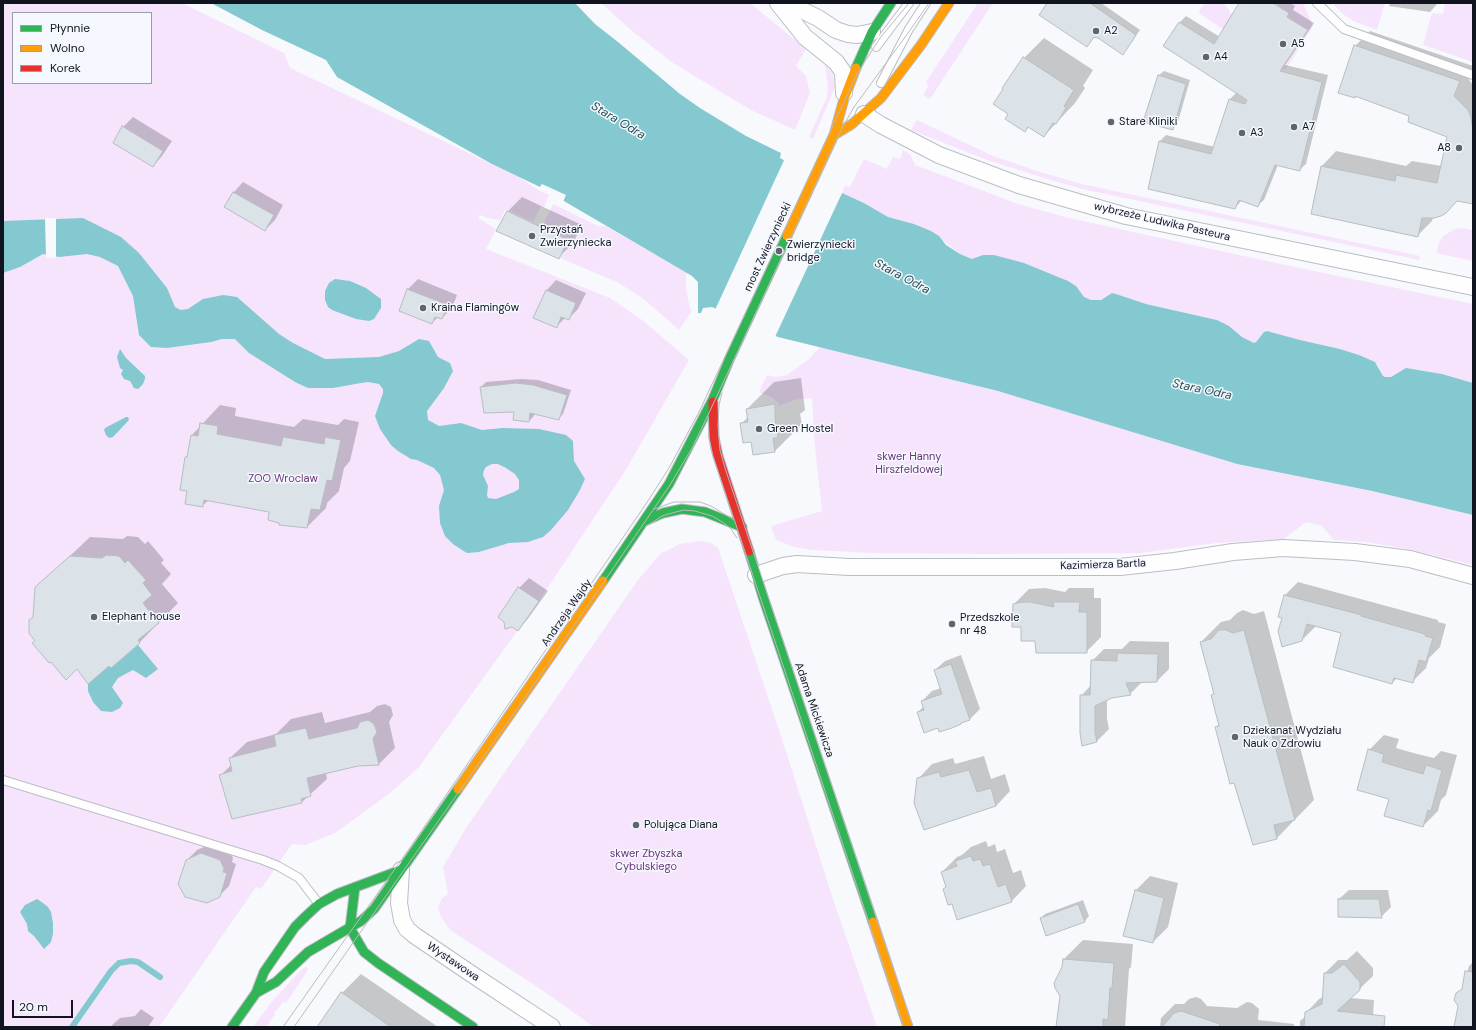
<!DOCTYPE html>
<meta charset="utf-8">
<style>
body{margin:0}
#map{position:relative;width:1476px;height:1030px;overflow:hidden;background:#f7f9fc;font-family:"DM Sans",sans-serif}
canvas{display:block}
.frame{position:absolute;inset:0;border:4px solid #0f141e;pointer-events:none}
.legend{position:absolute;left:12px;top:12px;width:140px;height:72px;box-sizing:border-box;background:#f5f8fe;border:1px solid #999da4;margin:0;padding:5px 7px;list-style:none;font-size:12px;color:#0f141e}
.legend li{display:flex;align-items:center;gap:8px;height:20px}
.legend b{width:20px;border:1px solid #999da4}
.scale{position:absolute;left:12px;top:1000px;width:61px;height:18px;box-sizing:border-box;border:2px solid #0f141e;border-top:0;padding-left:5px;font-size:12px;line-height:14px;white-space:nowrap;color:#0f141e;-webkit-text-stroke:3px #f5f8fe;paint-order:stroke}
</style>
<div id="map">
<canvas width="1476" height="1030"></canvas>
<div class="frame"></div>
<ul class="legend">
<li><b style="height:5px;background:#30b455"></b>Płynnie</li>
<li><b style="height:5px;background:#ff9f0a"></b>Wolno</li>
<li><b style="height:5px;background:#e5322d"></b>Korek</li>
</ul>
<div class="scale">20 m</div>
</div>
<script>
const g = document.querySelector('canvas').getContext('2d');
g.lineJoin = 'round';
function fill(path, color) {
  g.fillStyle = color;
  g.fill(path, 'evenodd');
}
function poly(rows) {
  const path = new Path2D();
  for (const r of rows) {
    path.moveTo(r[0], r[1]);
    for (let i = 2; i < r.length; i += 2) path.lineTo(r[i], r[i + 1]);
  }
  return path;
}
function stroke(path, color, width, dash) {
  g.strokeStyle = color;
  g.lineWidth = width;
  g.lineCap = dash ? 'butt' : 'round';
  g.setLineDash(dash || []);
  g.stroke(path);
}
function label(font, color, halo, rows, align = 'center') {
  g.font = font + ' "DM Sans",sans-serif';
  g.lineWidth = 3;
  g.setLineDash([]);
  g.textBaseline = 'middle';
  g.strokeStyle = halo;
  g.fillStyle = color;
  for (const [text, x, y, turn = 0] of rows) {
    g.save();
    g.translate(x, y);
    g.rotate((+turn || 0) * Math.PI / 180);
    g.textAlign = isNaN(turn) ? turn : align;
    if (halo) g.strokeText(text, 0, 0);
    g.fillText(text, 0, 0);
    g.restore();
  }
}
fill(poly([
 [3,3,182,3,284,53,290,68,519,177,538,190,549,195,544,207,541,206,533,222,506,209,500,220,488,218,480,215,478,218,496,229,486,249,610,298,642,320,689,360,627,468,539,601,419,767,390,793,335,833,305,845,292,844,261,889,256,887,159,1027,3,1027],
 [13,13,151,13,151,83,13,83],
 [601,3,750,3,806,49,796,66,806,76,810,93,795,130,751,110,673,63,632,31],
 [978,3,993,3,930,99,923,95,929,85,926,82],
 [1205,3,1224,3,1232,15,1308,30,1287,17,1289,13,1278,6,1279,3,1303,3,1313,26,1293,58,1286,69,1283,69,1200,14,1199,11],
 [1332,3,1385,3,1377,30,1353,21,1343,14],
 [1445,3,1473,3,1473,62,1423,45,1432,13,1443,14],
 [825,63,833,75,835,87,813,139,809,137,827,97,828,87],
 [917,120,993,156,1040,172,1082,184,1420,256,1419,260,1082,189,1041,177,990,161,911,130],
 [903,150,910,154,915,165,1018,204,1069,218,1276,263,1473,304,1473,383,1442,374,1406,368,1391,377,1385,377,1383,376,1378,365,1359,355,1340,349,1300,340,1267,331,1264,332,1256,342,1254,343,1242,337,1229,326,1217,320,1146,304,1116,294,1112,293,1101,300,1091,300,1084,297,1076,286,1057,276,972,259,960,254,941,239,914,224,888,217,864,203,842,193,845,186,850,187,864,159,887,169,893,157,900,159],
 [553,204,598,226,605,226,686,272,686,289,690,309,692,311,679,330,645,300,633,292,617,282,560,258,568,239,542,227],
 [1462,228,1473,230,1473,261,1436,253,1439,243,1443,236,1455,229],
 [820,347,998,391,1237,464,1372,491,1473,515,1473,565,1408,549,1365,542,1334,540,1322,526,1306,522,1284,539,1217,543,1141,553,987,554,874,553,811,550,794,547,776,540,771,526,822,511,814,438,812,398,797,399,779,406,778,403,773,398,759,392,767,375,776,377,787,375,808,360],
 [701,541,711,543,718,548,782,739,832,896,877,1027,594,1027,542,990,450,930,440,915,438,907,442,898,448,894,443,867,466,828,638,580,661,553,667,551,679,544],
 [306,967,308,969,306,973,286,1003,284,1001,274,1013,275,1014,266,1027,253,1027,273,1000,303,968]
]), '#f6e4fd');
fill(poly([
 [211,3,575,3,595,24,618,42,680,94,700,108,746,136,781,153,780,158,842,193,864,203,888,217,914,224,931,231,939,236,946,245,960,254,972,259,983,255,994,255,1024,263,1068,281,1076,286,1084,297,1091,300,1101,300,1112,293,1116,294,1146,304,1217,320,1229,326,1242,337,1254,343,1256,342,1264,332,1267,331,1300,340,1340,349,1359,355,1375,362,1383,376,1385,377,1391,377,1406,368,1442,374,1473,383,1473,515,1372,491,1237,464,998,391,778,337,712,307,703,308,701,313,698,313,698,282,692,276,540,187,492,164,337,77,326,60,262,30],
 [83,218,121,237,139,253,167,288,175,307,181,310,188,309,203,299,223,295,237,297,279,334,293,343,325,359,379,357,399,351,419,339,429,341,438,357,450,363,453,371,444,388,427,411,428,420,439,426,461,423,482,430,502,428,539,429,566,435,573,441,574,461,585,479,580,490,568,510,551,530,543,537,528,542,509,543,479,552,467,553,462,550,453,544,445,536,440,523,439,506,444,490,440,475,434,468,417,460,411,459,398,451,391,445,380,429,375,416,383,393,383,389,379,384,368,382,361,383,333,388,308,388,295,382,249,353,235,339,222,339,211,342,167,348,151,347,139,335,133,296,118,266,100,257,87,254,59,257,43,254,20,267,3,273,3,221],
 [492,464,498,464,506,468,515,474,519,480,519,489,514,492,496,499,488,498,487,495,488,486,483,475,484,470,486,467],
 [335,279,350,281,366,288,381,299,381,308,374,319,369,321,356,319,332,310,328,307,325,300,325,291,329,283],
 [120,349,126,358,145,376,145,379,143,384,138,389,134,388,130,381,124,379,121,374,123,370,120,368,117,357],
 [126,417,128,417,129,420,113,437,109,438,106,435,104,430,105,428],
 [138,645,158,669,146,678,133,670,118,678,112,687,123,703,120,708,112,712,101,711,93,702,88,691,88,684,109,666,111,668],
 [37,899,43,903,48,907,51,912,53,923,53,934,51,942,44,949,34,936,28,931,27,924,20,912,25,905]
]), '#84c9d0');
fill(poly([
 [785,158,843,191,775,337,715,310],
 [542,184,566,195,563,202,539,188],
 [45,218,56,218,56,258,46,257]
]), '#f7f9fc');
fill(poly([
 [1048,3,1101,3,1140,30,1123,54,1095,36,1087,46],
 [1240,3,1290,3,1295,6,1293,10,1314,23,1285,65,1328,75,1306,164,1299,170,1278,165,1264,200,1257,206,1242,200,1235,208,1160,141,1166,135,1215,147,1230,99,1237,92,1164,46,1180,22,1186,16,1220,37],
 [1390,3,1438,3,1430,12,1389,6],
 [1370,31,1473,66,1469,80,1473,85,1473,203,1458,200,1433,217,1432,221,1417,236,1322,166,1336,151,1406,166,1412,161,1442,166,1448,136,1411,116,1355,46],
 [1044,38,1093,70,1083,86,1085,88,1075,103,1044,136,1029,127,1025,131,1009,114,1003,88,1024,58],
 [1164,71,1190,80,1177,125,1172,129,1159,75],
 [133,117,172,141,162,156,153,166,123,127],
 [243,182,283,205,275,220,265,230,225,206,234,192],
 [522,197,582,225,573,243,558,258,507,212],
 [418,279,457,295,452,308,442,318,438,317,432,323,400,310,408,289],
 [556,280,586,293,578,309,568,319,565,318,556,327,534,317,547,290],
 [801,378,805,410,800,414,802,424,775,451,754,454,752,441,741,424,748,417,747,409,774,382],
 [521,379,538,380,571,390,563,414,558,419,534,413,534,416,529,421,481,387,486,382],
 [220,405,236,408,235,416,294,427,303,419,338,425,344,419,359,422,350,461,344,468,339,491,327,503,326,508,307,527,270,511,209,500,202,506,188,491,186,457,189,454,192,435],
 [127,536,138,537,145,544,148,541,164,560,161,563,171,574,162,584,178,603,140,642,111,667,109,664,77,668,36,641,34,617,36,588,90,537,123,539],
 [529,578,548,591,527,620,518,630,519,588],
 [1298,582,1438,620,1438,622,1446,624,1440,647,1429,658,1426,668,1413,681,1397,678,1392,683,1342,632,1316,626,1302,640,1283,617,1285,595],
 [1045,588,1065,592,1069,588,1094,588,1094,598,1101,598,1101,637,1086,652,1036,640,1022,626,1014,604,1029,589],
 [1243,610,1254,614,1264,611,1314,800,1277,838,1235,782,1216,727,1220,723,1212,695,1214,693,1201,642,1221,622,1230,620,1237,613],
 [1130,641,1169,642,1169,669,1157,681,1142,682,1130,694,1107,699,1107,719,1109,729,1097,741,1083,744,1081,696,1091,685,1092,661,1104,649,1122,649],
 [961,655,980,709,970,719,961,723,939,727,918,712,924,706,922,701,932,691,941,688,935,670,945,661],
 [385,704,391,707,393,715,389,722,395,748,379,764,358,765,326,773,327,779,302,802,220,776,232,764,230,758,247,742,276,734,291,719,322,712,325,723,370,712,377,706],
 [1384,735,1399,739,1396,748,1417,754,1434,758,1441,751,1457,755,1446,795,1441,800,1438,811,1423,826,1390,798,1369,750],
 [984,756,991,779,1005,774,1010,791,996,806,918,779,932,764,953,758,955,764],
 [986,841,988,847,995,844,997,852,1005,849,1013,873,1021,870,1026,886,1012,901,952,903,944,889,947,886,942,872,957,857,962,855,971,847],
 [211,844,229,850,233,858,232,862,236,864,229,886,219,896,187,860,197,850],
 [1150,876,1178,883,1168,927,1153,942,1135,891],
 [1349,890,1388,890,1391,907,1381,917,1339,899],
 [1083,900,1089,916,1085,921,1047,935,1041,918,1045,914],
 [1083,940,1133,944,1131,967,1129,969,1125,1027,1057,1027,1064,959],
 [1357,951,1373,968,1373,976,1350,998,1374,1000,1373,1016,1378,1027,1300,1027,1300,1021,1306,1016,1306,1013,1319,999,1323,997,1325,973,1338,960,1347,960],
 [1473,962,1473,1027,1455,1027,1459,1006,1457,994,1463,987,1469,966],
 [361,974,438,1027,319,1027,342,993],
 [1196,997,1201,999,1207,1006,1237,1008,1247,1002,1252,1003,1259,1009,1258,1020,1294,1024,1294,1027,1160,1027,1161,1018,1175,1004,1184,1004,1189,999],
 [141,1009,154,1018,148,1027,110,1027,120,1018,135,1016]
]), '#0003');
stroke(poly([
 [72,1027,111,971,119,963,131,961,138,962,160,977]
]), '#84c9d0', 6);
const building = poly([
 [1047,3,1090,3,1136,35,1123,55,1098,38,1094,37,1087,47,1039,15,1047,3],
 [1239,3,1273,3,1289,13,1287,17,1308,30,1280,71,1322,82,1300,171,1275,165,1258,207,1239,200,1235,209,1148,189,1159,141,1211,154,1229,99,1245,104,1247,100,1163,46,1179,22,1214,44,1239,3],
 [1354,45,1460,81,1454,96,1468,110,1471,117,1473,131,1473,204,1457,201,1446,213,1441,216,1434,218,1422,218,1418,237,1311,214,1321,166,1395,181,1396,175,1437,183,1447,137,1408,122,1409,116,1355,96,1355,98,1338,93,1354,45],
 [1023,57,1074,90,1064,106,1066,108,1056,124,1053,123,1044,137,1028,127,1025,132,1005,119,1008,114,993,104,1003,89,1002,88,1023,57],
 [1158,75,1186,84,1173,130,1143,122,1158,75],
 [122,126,163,151,153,167,113,143,122,126],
 [233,192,274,215,265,231,224,207,233,192],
 [507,211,568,240,559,259,496,231,507,211],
 [407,289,448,305,442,319,435,317,432,324,399,311,407,289],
 [546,290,576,303,569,320,561,317,557,328,533,318,546,290],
 [516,383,533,385,567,395,559,420,530,413,529,422,513,420,514,412,484,413,480,387,516,383],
 [775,404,775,418,778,438,773,438,775,452,753,455,751,442,743,443,740,423,748,422,746,409,775,404],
 [200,423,218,426,217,434,281,446,283,437,324,444,325,437,341,440,332,481,327,480,320,510,311,509,307,528,279,525,279,523,268,520,269,512,204,500,203,507,185,504,187,491,180,490,185,457,187,457,191,435,198,436,200,423],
 [106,555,119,556,125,563,128,560,146,580,143,583,152,595,143,603,159,623,138,640,140,643,111,668,109,666,88,684,77,669,66,680,51,662,49,663,32,643,35,641,29,633,29,620,33,617,35,587,70,556,102,558,106,555],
 [518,587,539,601,518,631,512,627,505,629,504,622,498,617,518,587],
 [1284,595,1362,615,1361,616,1425,634,1425,636,1433,638,1426,662,1419,660,1413,683,1394,678,1392,684,1333,667,1341,633,1307,624,1302,641,1282,647,1278,631,1282,618,1278,617,1284,595],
 [1022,602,1030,602,1054,607,1053,602,1080,602,1079,612,1087,612,1087,653,1036,653,1035,641,1021,641,1021,627,1012,627,1013,604,1022,602],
 [1219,630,1226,630,1233,633,1244,630,1295,820,1274,825,1277,839,1253,845,1234,783,1230,784,1215,727,1219,726,1211,695,1214,694,1200,642,1211,639,1219,630],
 [1117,653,1158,654,1157,682,1126,683,1131,695,1112,698,1095,706,1095,732,1097,742,1082,746,1080,733,1080,695,1090,695,1091,660,1117,661,1117,653],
 [951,664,970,720,961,723,961,724,952,728,939,732,938,728,924,733,917,712,924,710,921,701,942,694,934,670,951,664],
 [368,720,374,724,377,732,373,739,379,765,358,766,307,778,311,796,301,799,302,803,232,819,219,775,232,771,229,758,276,746,274,735,306,728,309,739,357,728,360,722,368,720],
 [1368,749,1384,754,1382,762,1402,768,1423,774,1426,765,1442,770,1431,811,1428,810,1423,827,1384,816,1389,799,1357,790,1368,749],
 [969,770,977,792,991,788,996,806,924,830,914,803,917,778,939,772,941,777,969,770],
 [201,853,220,860,224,868,223,872,227,873,220,897,207,903,185,897,178,884,186,860,201,853],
 [971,856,973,861,980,859,983,866,990,864,998,887,1006,884,1012,902,957,920,952,904,948,905,943,889,946,887,941,872,957,866,955,861,971,856],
 [1135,890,1164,898,1153,943,1123,936,1135,890],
 [1338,899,1379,899,1382,918,1338,917,1338,899],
 [1078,904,1085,922,1046,936,1040,918,1078,904],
 [1063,959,1114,963,1112,988,1110,988,1108,1020,1103,1019,1103,1027,1056,1027,1060,996,1055,988,1054,983,1062,967,1063,959],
 [1344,964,1360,982,1360,990,1337,1011,1385,1016,1384,1027,1304,1027,1305,1012,1322,1004,1324,973,1332,973,1344,964],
 [1465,971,1473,972,1473,1027,1454,1027,1458,1006,1454,1000,1456,993,1462,989,1465,971],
 [341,992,391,1027,317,1027,341,992],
 [1181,1011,1220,1024,1219,1027,1162,1027,1174,1013,1181,1011]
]);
fill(building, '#dce3e8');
stroke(building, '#b7bec2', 1);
const lane = poly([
 [1317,3,1344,29,1473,75],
 [876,47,909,3],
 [881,83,909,29,926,3],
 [3,780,263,860,278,866,299,878,319,904]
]);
const street = poly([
 [778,3,805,37,836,62,843,72,844,93],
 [787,3,818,18,836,30,848,34,857,35,872,32],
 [864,114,881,125,939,155,1019,185,1126,216,1473,287],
 [756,575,783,566,797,564,849,567,1120,567,1175,561,1233,552,1283,548,1355,552,1410,559,1473,576],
 [401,870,399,903,402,920,407,929,414,935,470,973,552,1027]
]);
const fast = poly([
 [856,68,872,32,891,3],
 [645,521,663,513,682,509,705,512,742,527],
 [749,551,763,597,873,922],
 [603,581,669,484,713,399,730,358,787,236],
 [355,887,350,928,364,952,378,963,473,1027],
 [256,993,276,982,308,952,361,921,374,909,458,789],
 [232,1027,256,993,264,972,295,927,306,916,319,904,337,894,401,870]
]);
const slow = poly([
 [834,135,852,124,881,98,921,45,949,3],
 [787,236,834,135,844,99,856,68],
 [458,789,603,581],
 [873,922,908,1027]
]);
const jam = poly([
 [713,402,714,437,718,456,749,551]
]);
stroke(lane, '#babec4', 10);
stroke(street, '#babec4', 18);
stroke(fast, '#babec4', 11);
stroke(slow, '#babec4', 11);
stroke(jam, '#babec4', 11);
stroke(lane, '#fefeff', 8);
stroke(street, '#fefeff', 16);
stroke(fast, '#30b455', 9);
stroke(slow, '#ff9f0a', 9);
stroke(jam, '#e5322d', 9);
stroke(poly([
 [722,393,719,405,718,426,720,450,725,468,913,1027],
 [708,416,709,438,711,450,720,477,904,1027],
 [654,509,674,502,700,502,711,506,734,520],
 [645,527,662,516,672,513,684,510,695,511,712,516,724,523,731,529,737,538],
 [283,1027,409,849,646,504,669,468,700,410,857,74,880,38,909,3],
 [294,1027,526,696,670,485,692,448,708,415,841,130,854,107,908,33,929,3]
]), '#babbbc', 1);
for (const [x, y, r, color] of [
 [1096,31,4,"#60646c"],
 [1283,44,4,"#60646c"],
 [1206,57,4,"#60646c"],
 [1111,122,4,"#60646c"],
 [1294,127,4,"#60646c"],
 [1242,133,4,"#60646c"],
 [1459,148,4,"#60646c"],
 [532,236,4,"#60646c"],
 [779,251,4,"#60646c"],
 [423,308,4,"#60646c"],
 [759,429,4,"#60646c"],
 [94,617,4,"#60646c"],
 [952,624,4,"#60646c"],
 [1235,737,4,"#60646c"],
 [636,825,4,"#60646c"]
]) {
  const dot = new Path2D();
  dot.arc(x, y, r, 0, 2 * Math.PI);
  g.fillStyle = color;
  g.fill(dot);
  stroke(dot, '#f5f8fe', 1.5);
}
label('11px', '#0f141e', '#f5f8fe', [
 ["A2",1104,31],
 ["A5",1291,44],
 ["A4",1214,57],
 ["Stare Kliniki",1119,122],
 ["A7",1302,127],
 ["A3",1250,133],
 ["A8",1451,148,"right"],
 ["Przystań",540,230],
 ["Zwierzyniecka",540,243],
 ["Zwierzyniecki",787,245],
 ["bridge",787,258],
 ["Kraina Flamingów",431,308],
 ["Green Hostel",767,429],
 ["Elephant house",102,617],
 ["Przedszkole",960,618],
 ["nr 48",960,631],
 ["Dziekanat Wydziału",1243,731],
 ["Nauk o Zdrowiu",1243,744],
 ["Polująca Diana",644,825]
], 'left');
label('11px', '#0f141e', '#f5f8fe', [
 ["wybrzeże Ludwika Pasteura",1162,222,13],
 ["most Zwierzyniecki",768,247,-65],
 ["Kazimierza Bartla",1103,565,-2],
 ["Andrzeja Wajdy",567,613,-55],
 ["Adama Mickiewicza",814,710,71],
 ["Wystawowa",453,962,34]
]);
label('11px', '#6b3579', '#f5f8fe', [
 ["skwer Hanny",909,457],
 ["Hirszfeldowej",909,470],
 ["ZOO Wroclaw",283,479],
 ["skwer Zbyszka",646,854],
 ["Cybulskiego",646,867]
]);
label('italic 12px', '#255155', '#f5f8fe', [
 ["Stara Odra",618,121,31],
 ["Stara Odra",902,277,28],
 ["Stara Odra",1202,390,12]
]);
</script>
